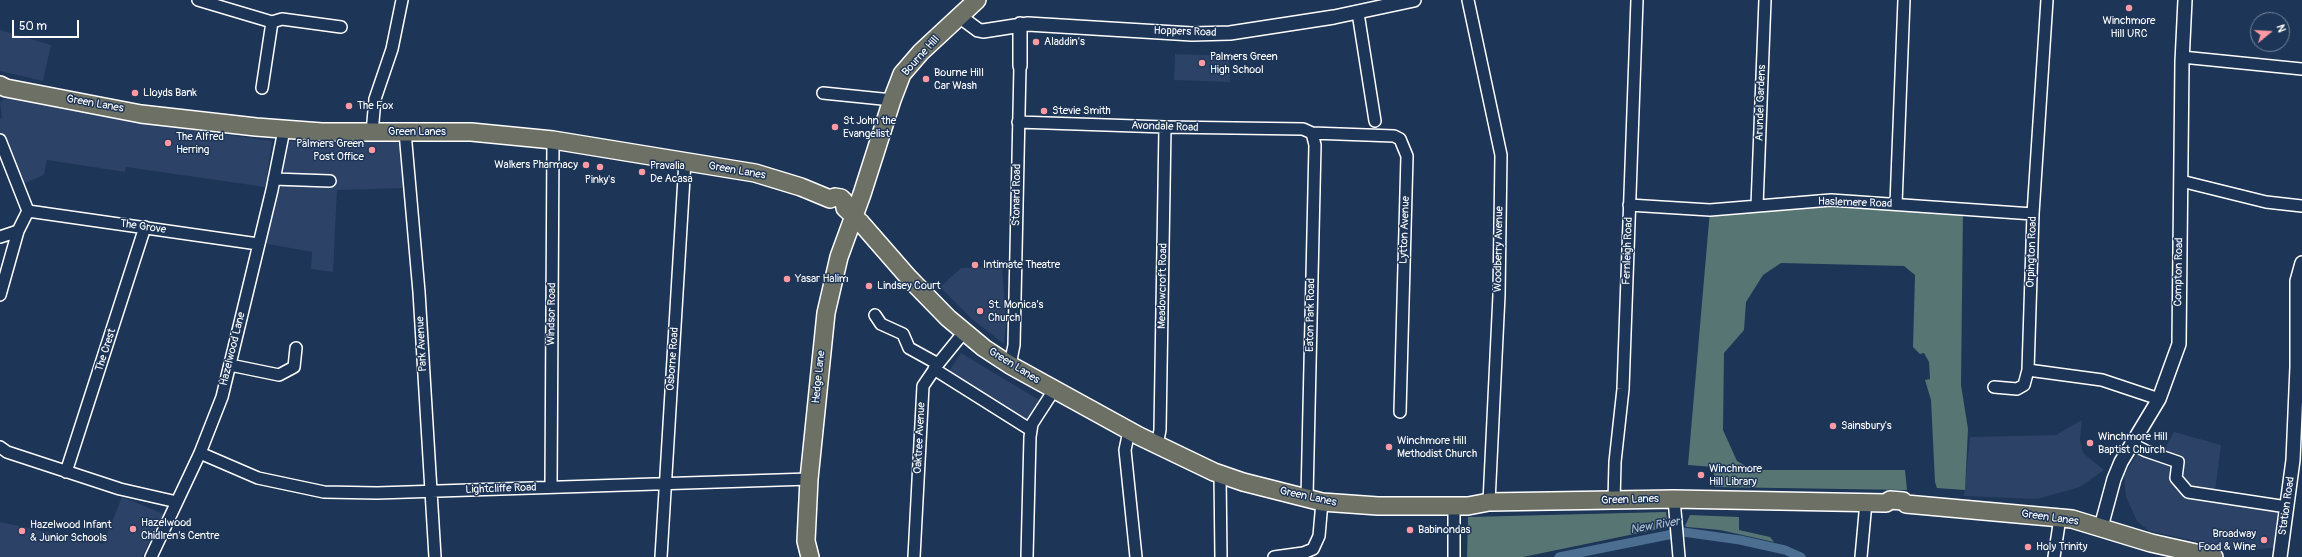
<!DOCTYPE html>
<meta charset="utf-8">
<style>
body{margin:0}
#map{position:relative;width:2302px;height:557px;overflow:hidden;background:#1d3557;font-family:Pangolin,sans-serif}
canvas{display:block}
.north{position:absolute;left:2250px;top:12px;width:40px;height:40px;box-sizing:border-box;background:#1d3557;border:1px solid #77869a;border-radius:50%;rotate:72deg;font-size:11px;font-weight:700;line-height:16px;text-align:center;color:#fff}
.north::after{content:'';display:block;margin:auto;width:14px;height:18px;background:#ff9aa2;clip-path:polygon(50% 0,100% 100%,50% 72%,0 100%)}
.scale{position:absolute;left:12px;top:20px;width:67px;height:18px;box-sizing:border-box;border:2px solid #fff;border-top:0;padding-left:5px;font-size:12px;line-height:14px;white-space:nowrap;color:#fff;-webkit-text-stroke:3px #1d3557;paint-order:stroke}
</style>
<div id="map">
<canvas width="2302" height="557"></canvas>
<div class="north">N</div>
<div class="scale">50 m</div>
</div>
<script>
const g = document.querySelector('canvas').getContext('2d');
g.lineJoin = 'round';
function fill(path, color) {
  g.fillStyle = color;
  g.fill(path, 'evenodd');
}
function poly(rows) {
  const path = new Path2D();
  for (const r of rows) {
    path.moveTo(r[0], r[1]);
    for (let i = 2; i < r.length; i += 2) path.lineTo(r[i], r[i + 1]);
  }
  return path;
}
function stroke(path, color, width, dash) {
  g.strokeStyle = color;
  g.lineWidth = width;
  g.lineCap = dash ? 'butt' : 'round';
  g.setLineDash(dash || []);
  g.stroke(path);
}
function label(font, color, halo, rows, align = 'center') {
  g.font = font + ' Pangolin,sans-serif';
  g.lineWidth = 3;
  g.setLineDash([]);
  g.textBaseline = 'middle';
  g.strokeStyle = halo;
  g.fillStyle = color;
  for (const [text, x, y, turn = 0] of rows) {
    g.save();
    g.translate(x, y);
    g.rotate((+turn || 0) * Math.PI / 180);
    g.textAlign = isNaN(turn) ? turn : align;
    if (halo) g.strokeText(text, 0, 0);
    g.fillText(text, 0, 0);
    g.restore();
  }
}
fill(poly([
 [0,30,51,45,43,81,0,71],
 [1175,54,1229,56,1230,82,1174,80],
 [12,94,138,122,272,141,266,184,265,187,126,167,125,172,47,160,44,175,18,186,0,140,0,119,2,118,0,102],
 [287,141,330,143,401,141,406,188,337,190,333,272,311,269,312,252,263,243,281,186],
 [1002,267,1006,321,1004,344,972,319,940,287,961,268],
 [961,353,1039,400,1028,421,947,374],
 [2082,420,2080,440,2083,453,2104,470,2080,487,2037,499,1964,496,1970,437,2056,435],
 [2174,432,2221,445,2214,499,2279,510,2273,548,2248,550,2195,541,2149,531,2137,521,2126,497,2124,475,2143,445,2162,454],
 [122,497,164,514,142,557,0,557,0,522,103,544]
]), '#2c4266');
fill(poly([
 [1870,202,1963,209,1961,385,1968,429,1965,490,1937,488,1935,482,1931,400,1925,380,1930,379,1929,362,1924,353,1920,354,1913,347,1915,275,1904,266,1781,263,1763,275,1746,302,1744,330,1724,353,1723,430,1737,461,1753,470,1905,470,1907,490,1714,487,1714,467,1688,465,1710,210],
 [1666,512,1668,527,1523,557,1467,557,1468,517],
 [1690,515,1739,517,1739,530,1770,537,1774,542,1720,530,1687,527,1685,526]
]), '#577573');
stroke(poly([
 [1559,557,1683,532,1740,540,1785,550,1801,557]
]), '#4b6e91', 9);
const minor = poly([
 [198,0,272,22,262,88],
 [1468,0,1501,155,1499,295,1489,502],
 [2047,0,2033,214,2028,370,2102,380,2159,399],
 [1358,13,1375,121],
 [272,22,282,19,341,27],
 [2182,57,2302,69],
 [823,93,892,100],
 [1018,122,1165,127,1303,129,1312,133,1394,136,1400,139,1407,156,1400,412],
 [405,132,419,292,435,557],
 [372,133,375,99,392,49,402,0],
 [0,140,28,211,18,231,0,295],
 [274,179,330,181],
 [2181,181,2266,202,2302,206],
 [1896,204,1904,0],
 [1629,205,1710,210,1831,200,2033,214],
 [1757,206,1765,0],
 [28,211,258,244],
 [0,237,18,231],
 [875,315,881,324,903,334,909,348,938,364],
 [230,365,279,375,294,367,296,348],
 [1010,365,1014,345,1020,66],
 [934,369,1031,430],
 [1994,387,2017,389,2024,385,2028,370],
 [1129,431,1125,450,1136,557],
 [2132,444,2146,451,2178,462,2176,478,2188,492,2287,507],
 [1157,445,1160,430,1165,127],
 [0,447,7,452,120,489,177,502],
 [200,453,258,478,324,492,377,493,809,479],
 [66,472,145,227],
 [1220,474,1221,557],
 [551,487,553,140],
 [1307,497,1315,145,1312,133],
 [1674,499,1679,557],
 [1614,501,1615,462,1623,389,1637,0],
 [1454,506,1454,557],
 [151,557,200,453,222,397,272,190,284,130],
 [661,557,685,161],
 [914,557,923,386,938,364,964,332],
 [1027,557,1030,437,1032,424,1054,390],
 [1274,557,1303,553,1313,549,1319,536,1322,502],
 [1861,557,1866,502],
 [2054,557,2060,518]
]);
const tertiary = poly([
 [959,16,978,30,983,31,1028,24,1192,34,1230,33,1334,17,1414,0],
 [1020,66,1020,24],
 [2101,527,2114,479,2121,462,2159,399,2179,344,2182,62,2185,0],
 [2280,557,2293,460,2297,367,2297,281,2302,263]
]);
const primary = poly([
 [0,85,6,88,141,114,256,127,322,132,471,132,553,140,755,173,801,187,830,199,835,197,841,198,844,201,845,208,861,223,909,278,948,318,984,348,1010,365,1139,436,1214,472,1243,482,1322,502,1378,506,1468,506,1489,502,1674,499,1886,503,1890,500,1903,501,1906,504,2072,519,2151,543,2214,557],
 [810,557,806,541,809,479,826,313,839,257,862,194,892,100,902,74,921,52,977,0]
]);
stroke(minor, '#fff', 14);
stroke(tertiary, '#fff', 16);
stroke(primary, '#fff', 20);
stroke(minor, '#1d3557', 11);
stroke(tertiary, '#1d3557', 13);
stroke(primary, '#6c7065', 17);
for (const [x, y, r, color] of [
 [2129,8,4,"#ff9aa2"],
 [1036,42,4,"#ff9aa2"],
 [1202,63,4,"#ff9aa2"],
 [926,79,4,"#ff9aa2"],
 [135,93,4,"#ff9aa2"],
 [349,106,4,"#ff9aa2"],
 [1044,111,4,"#ff9aa2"],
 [835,127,4,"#ff9aa2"],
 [168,143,4,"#ff9aa2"],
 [372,150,4,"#ff9aa2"],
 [586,165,4,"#ff9aa2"],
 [600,167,4,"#ff9aa2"],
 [642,172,4,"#ff9aa2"],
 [975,265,4,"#ff9aa2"],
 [787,279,4,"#ff9aa2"],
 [869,286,4,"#ff9aa2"],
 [980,311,4,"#ff9aa2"],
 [1833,426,4,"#ff9aa2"],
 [2090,443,4,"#ff9aa2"],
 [1389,447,4,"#ff9aa2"],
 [1701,475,4,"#ff9aa2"],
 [133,529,4,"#ff9aa2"],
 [1410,530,4,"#ff9aa2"],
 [22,531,4,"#ff9aa2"],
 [2264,540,4,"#ff9aa2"],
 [2028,547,4,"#ff9aa2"]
]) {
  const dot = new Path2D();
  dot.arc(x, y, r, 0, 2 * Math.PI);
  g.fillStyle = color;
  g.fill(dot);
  stroke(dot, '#1d3557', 1.5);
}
label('11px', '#fff', '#1d3557', [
 ["Winchmore",2129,21,"center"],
 ["Hill URC",2129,34,"center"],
 ["Aladdin's",1044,42],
 ["Palmers Green",1210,57],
 ["High School",1210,70],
 ["Bourne Hill",934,73],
 ["Car Wash",934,86],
 ["Lloyds Bank",143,93],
 ["The Fox",357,106],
 ["Stevie Smith",1052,111],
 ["St John the",843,121],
 ["Evangelist",843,134],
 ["The Alfred",176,137],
 ["Herring",176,150],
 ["Palmers Green",364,144,"right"],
 ["Post Office",364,157,"right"],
 ["Walkers Pharmacy",578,165,"right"],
 ["Pravalia",650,166],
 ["De Acasa",650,179],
 ["Pinky's",600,180,"center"],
 ["Intimate Theatre",983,265],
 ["Yasar Halim",795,279],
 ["Lindsey Court",877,286],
 ["St. Monica’s",988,305],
 ["Church",988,318],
 ["Sainsbury's",1841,426],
 ["Winchmore Hill",2098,437],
 ["Baptist Church",2098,450],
 ["Winchmore Hill",1397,441],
 ["Methodist Church",1397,454],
 ["Winchmore",1709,469],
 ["Hill Library",1709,482],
 ["Hazelwood",141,523],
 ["Chidlren's Centre",141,536],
 ["Hazelwood Infant",30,525],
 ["& Junior Schools",30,538],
 ["Babinondas",1418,530],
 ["Broadway",2256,534,"right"],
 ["Food & Wine",2256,547,"right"],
 ["Holy Trinity",2036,547]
], 'left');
label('11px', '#fff', '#1d3557', [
 ["Hoppers Road",1185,32,2],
 ["Bourne Hill",921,56,-48],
 ["Arundel Gardens",1761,103,-88],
 ["Green Lanes",95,104,10],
 ["Avondale Road",1165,127,2],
 ["Green Lanes",417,132],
 ["Green Lanes",737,171,10],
 ["Stonard Road",1017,195,-89],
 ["Haslemere Road",1855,203,2],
 ["The Grove",143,227,8],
 ["Lytton Avenue",1405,230,-88],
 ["Woodberry Avenue",1499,249,-89],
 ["Fernleigh Road",1628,251,-88],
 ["Orpington Road",2032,252,-88],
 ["Compton Road",2179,272,-89],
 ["Meadowcroft Road",1163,286,-89],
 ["Windsor Road",552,314,-89],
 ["Eaton Park Road",1311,315,-89],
 ["Park Avenue",422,344,-93],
 ["Hazelwood Lane",233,349,-76],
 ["The Crest",106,350,-72],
 ["Osborne Road",673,359,-86],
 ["Green Lanes",1014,366,32],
 ["Hedge Lane",819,377,-84],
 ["Oaktree Avenue",920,438,-87],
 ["Lightcliffe Road",501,489,-2],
 ["Green Lanes",1308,497,12],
 ["Green Lanes",1630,500,-2],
 ["Station Road",2287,506,-82],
 ["Green Lanes",2050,518,8]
]);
label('italic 12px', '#aebece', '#1d3557', [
 ["New River",1655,526,-10]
]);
</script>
